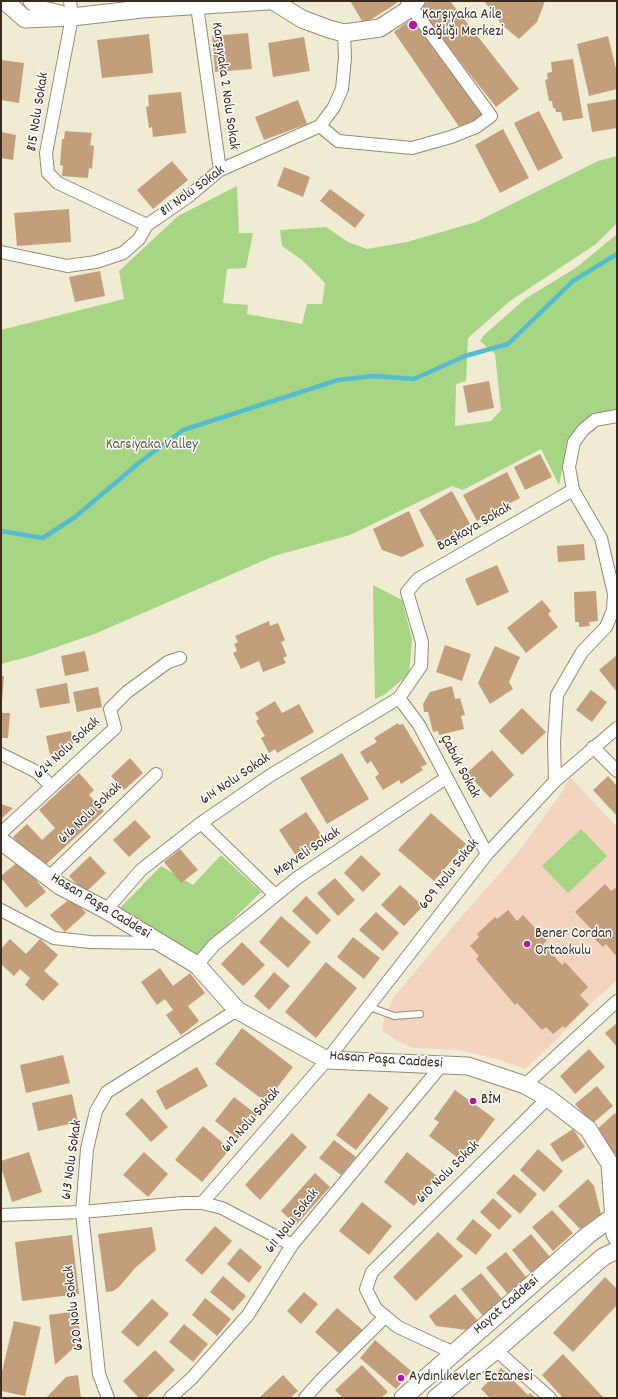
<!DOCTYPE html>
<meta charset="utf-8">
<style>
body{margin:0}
#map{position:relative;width:618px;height:1399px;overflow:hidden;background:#f0ebd3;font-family:Dekko,sans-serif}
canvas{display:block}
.frame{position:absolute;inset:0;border:2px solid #3b2a1e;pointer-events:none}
</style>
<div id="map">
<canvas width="618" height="1399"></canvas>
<div class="frame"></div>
</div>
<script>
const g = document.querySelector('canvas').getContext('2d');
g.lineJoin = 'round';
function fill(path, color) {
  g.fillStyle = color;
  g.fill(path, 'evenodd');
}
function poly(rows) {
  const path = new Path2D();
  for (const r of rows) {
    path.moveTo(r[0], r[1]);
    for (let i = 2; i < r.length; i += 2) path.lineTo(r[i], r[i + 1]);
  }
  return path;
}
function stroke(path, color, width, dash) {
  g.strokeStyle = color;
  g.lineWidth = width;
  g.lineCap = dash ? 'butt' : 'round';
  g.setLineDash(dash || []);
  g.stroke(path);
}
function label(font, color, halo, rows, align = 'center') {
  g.font = font + ' Dekko,sans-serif';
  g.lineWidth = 3;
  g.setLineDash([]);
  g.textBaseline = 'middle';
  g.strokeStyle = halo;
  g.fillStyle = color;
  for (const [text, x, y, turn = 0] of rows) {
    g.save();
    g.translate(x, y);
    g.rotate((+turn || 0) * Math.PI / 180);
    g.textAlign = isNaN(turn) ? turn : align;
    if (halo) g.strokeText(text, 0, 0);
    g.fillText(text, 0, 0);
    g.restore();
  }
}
fill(poly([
 [570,777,617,827,617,980,584,1010,554,1042,525,1069,497,1059,458,1050,413,1048,398,1041,382,1031,384,1019,393,998,461,917,515,856,560,795]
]), '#f3d4bf');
fill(poly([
 [617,156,617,223,596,244,510,301,468,338,466,381,456,384,455,426,491,421,501,410,495,354,480,341,484,335,525,299,577,267,617,234,617,412,595,415,581,424,567,445,559,485,541,449,463,490,452,486,350,535,274,556,97,633,31,656,1,664,1,330,124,299,119,271,178,216,237,186,239,233,253,233,246,268,227,269,223,303,248,305,247,314,302,324,307,304,322,304,325,283,302,260,282,246,280,230,326,227,348,242,367,249,407,242,476,222,598,161],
 [373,585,402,600,412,639,409,674,384,695,375,699],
 [581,829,607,856,568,893,542,866],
 [221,855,261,892,195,957,117,911,161,866,193,885]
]), '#a6d684');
stroke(poly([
 [1,531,43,538,75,517,140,462,183,430,338,380,374,376,414,379,465,356,508,344,573,281,617,254]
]), '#53bdcf', 4.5);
fill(poly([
 [350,1,396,1,397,3,364,24],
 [428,1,450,1,519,89,496,107,418,9],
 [484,1,545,1,537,22,519,39,502,25],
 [414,17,483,117,462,131,394,32],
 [248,33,252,69,215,72,212,36],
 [149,34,153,73,102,78,97,40],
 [608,36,617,73,617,89,589,96,577,44],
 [304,37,310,71,273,77,268,43],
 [573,59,583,118,563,121,561,112,556,112,555,108,553,108,552,101,549,101,545,80,548,79,547,73,552,72,551,62],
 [1,60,24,63,19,103,1,100],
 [181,92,186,133,153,137,152,127,149,128,146,107,149,106,148,95],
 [617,99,617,128,592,132,587,104],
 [298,100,307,124,264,140,255,117],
 [539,111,563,158,538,171,514,123],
 [503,129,529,178,500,193,475,145],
 [65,131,92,133,90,145,94,146,92,169,89,168,88,178,62,176,63,166,60,165,62,139,64,139],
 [1,132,16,135,13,160,1,158],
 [172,161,188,180,153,209,137,190],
 [284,167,310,177,303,197,277,186],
 [330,189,365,215,355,228,320,201],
 [69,209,71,242,17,246,14,213],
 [100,271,105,296,75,302,69,277],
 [489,381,494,408,468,413,463,386],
 [540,454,552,477,525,490,514,467],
 [507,472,520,498,477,521,463,495],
 [452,491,470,524,438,543,419,510],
 [409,511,424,546,402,557,382,550,373,529],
 [584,544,585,560,558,562,557,546],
 [497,565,509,592,477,606,465,579],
 [596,591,598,621,589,622,590,626,579,627,579,622,575,622,574,592],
 [542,600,551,611,548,614,558,627,526,653,507,628],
 [269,621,270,626,278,623,285,640,281,642,287,656,283,658,286,663,263,672,259,661,241,669,233,653,237,651,234,644,238,642,235,636],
 [445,645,471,654,462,681,436,672],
 [495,646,520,657,509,682,513,689,490,704,478,683],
 [85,651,89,671,65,676,61,656],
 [617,655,617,692,599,670],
 [1,676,4,676,2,701,1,701],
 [67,683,70,703,40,708,36,689],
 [452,686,455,699,460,698,465,715,461,716,464,729,439,735,438,731,433,732,428,712,424,712,423,704,430,692],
 [98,687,102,707,77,712,73,692],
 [591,690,607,702,592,722,576,710],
 [275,701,282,713,299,704,314,732,277,753,275,749,269,753,261,738,265,736,256,721,259,719,255,713],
 [522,708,546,732,522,755,499,731],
 [1,713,10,713,8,738,1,738],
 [398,723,399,725,403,724,427,764,421,767,423,770,401,784,399,780,383,790,375,777,379,774,371,761,367,764,360,752,377,742,374,738],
 [71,731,74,750,50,755,46,736],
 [492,750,514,775,490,798,467,773],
 [342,753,369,799,327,824,300,778],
 [130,758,143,773,124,790,111,776],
 [79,773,94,790,89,795,104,811,42,868,13,837,27,824,42,840,55,828,39,810],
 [608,776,617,786,617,816,593,790],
 [1,804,13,808,1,819],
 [306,812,325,840,298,859,279,830],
 [431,813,466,844,434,881,398,850],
 [135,820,151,837,129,857,113,840],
 [180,849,198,870,181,883,164,862],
 [361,855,381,874,363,892,344,873],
 [90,856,106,873,85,893,69,876],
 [20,860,46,892,26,908,1,878,1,876],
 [335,878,355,900,338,916,317,893],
 [605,884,611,891,617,887,617,957,606,944,603,947,590,934,593,931,575,912],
 [400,885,423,906,404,926,381,905],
 [306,896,331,920,317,935,292,911],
 [72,897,86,913,65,932,50,915],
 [508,910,517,921,523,915,547,941,543,944,562,965,565,962,588,987,580,995,589,1005,565,1028,563,1026,553,1034,546,1027,542,1030,517,1003,515,1005,476,959,479,956,470,946,479,937,477,934,495,917,497,919],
 [376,912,399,933,383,951,359,930],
 [281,916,311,942,288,968,259,942],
 [353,937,380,958,364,979,337,957],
 [10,939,26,954,40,939,58,955,44,971,59,984,43,1001,25,985,30,978,20,969,14,976,1,964,1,949],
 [242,942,265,965,243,986,221,964],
 [326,962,357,988,316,1038,285,1012],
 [160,968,173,986,190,973,205,993,188,1006,199,1021,181,1035,166,1015,173,1010,165,999,157,1005,141,982],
 [274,972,290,986,269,1010,254,996],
 [617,1023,617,1047,605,1033],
 [242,1028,293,1067,266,1102,215,1064],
 [589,1049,605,1067,575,1094,560,1076],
 [63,1055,70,1083,26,1093,20,1065],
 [197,1067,208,1086,166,1110,156,1091],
 [597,1086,613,1106,592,1124,575,1104],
 [455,1090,495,1119,474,1147,469,1144,458,1158,429,1136,439,1122,434,1119],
 [369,1093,389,1108,356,1150,336,1135],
 [72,1094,78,1122,38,1131,32,1103],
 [234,1097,257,1115,238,1139,215,1121],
 [142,1098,168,1127,151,1142,125,1114],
 [615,1113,617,1115,617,1156,595,1131],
 [203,1126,230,1149,202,1182,175,1160],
 [573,1129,585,1147,562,1162,550,1144],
 [292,1133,307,1147,260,1200,245,1185],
 [334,1140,356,1157,341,1175,319,1158],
 [538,1149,563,1171,544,1192,520,1170],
 [29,1152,42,1192,12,1202,1,1167,1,1161],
 [144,1152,168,1174,148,1197,123,1175],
 [407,1152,437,1176,414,1206,384,1182],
 [315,1173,330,1187,296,1225,281,1211],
 [514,1174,537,1194,520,1214,496,1193],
 [588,1179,594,1186,601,1214,580,1229,558,1206],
 [493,1198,512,1216,499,1230,480,1212],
 [362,1202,392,1226,369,1255,339,1231],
 [552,1210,573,1233,553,1251,532,1227],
 [473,1219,492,1235,476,1255,456,1239],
 [215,1226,232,1241,202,1275,185,1260],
 [152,1227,156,1250,135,1268,119,1287,113,1291,106,1292,98,1234],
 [438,1232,463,1256,416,1301,393,1277],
 [531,1234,550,1257,531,1273,512,1250],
 [72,1235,79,1294,22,1301,15,1242],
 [240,1248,262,1267,249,1283,227,1264],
 [506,1252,527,1278,508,1294,486,1268],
 [481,1273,503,1300,483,1316,461,1289],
 [223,1276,246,1296,233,1311,210,1292],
 [605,1277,617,1289,617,1305,573,1352,553,1333],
 [304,1292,318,1304,301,1324,287,1311],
 [455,1294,478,1321,467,1330,436,1326,429,1316],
 [205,1298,231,1319,217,1336,192,1315],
 [152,1299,169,1314,138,1347,121,1332],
 [337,1308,364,1331,342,1356,315,1332],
 [77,1311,81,1341,55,1365,49,1315],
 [14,1321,41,1327,25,1396,1,1391,1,1376],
 [184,1324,208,1344,193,1362,169,1342],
 [375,1340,411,1371,396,1389,360,1358],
 [155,1350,175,1370,146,1398,139,1398,123,1381],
 [563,1354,604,1398,563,1398,542,1375],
 [362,1365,388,1392,381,1398,343,1398,335,1390],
 [501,1368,528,1395,530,1393,536,1398,490,1398,481,1389],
 [78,1375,81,1398,46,1398,66,1377],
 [283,1375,298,1391,290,1398,259,1398]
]), '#c39e7b');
const lane = poly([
 [367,1006,394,1016,420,1014]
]);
const street = poly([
 [70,1,72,17,46,153,48,173,58,183,147,225],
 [198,1,197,6,220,170],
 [320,126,338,141,412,148,451,137,476,127,491,116,407,1],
 [1,252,67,266,96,262,123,253,139,239,147,225,189,196,220,170,320,126,334,107,342,89,345,58,344,33],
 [399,698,419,725,487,854],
 [593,747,617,771],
 [1,754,37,772,51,786],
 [555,781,554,742,557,695,582,652,606,627,613,610,614,594,601,538,573,490],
 [201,823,275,895],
 [1,833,115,728,110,709,127,692,168,662,180,658],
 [49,877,156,774],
 [1,910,54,938,90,942,159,943],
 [106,910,141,870,201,823,271,775,399,698,421,666,422,642,407,592,418,579,573,490,569,467,574,442,583,430,595,420,617,416],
 [197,965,214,945,297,878,446,778],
 [525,1085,617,1001],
 [202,1203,327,1060,487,854,555,781,617,728],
 [1,1215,82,1212,182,1203,202,1203,222,1208,292,1245],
 [496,1350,550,1398],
 [454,1353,398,1327,376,1309,366,1289,372,1272,548,1098],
 [108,1398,99,1374,82,1212,87,1149,96,1111,107,1092,237,1010],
 [170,1398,192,1378,248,1315,292,1245,442,1065],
 [305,1398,321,1380,385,1317]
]);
const secondary = poly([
 [5,1,25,19,72,17,142,9,268,1],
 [32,1,43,10,60,14],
 [273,1,302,19,329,29,344,33,380,28,406,11,416,1],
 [1,841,60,886,106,910,197,965,237,1010,327,1060,468,1066,525,1085,548,1098,588,1129,610,1164,615,1234,617,1238],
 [403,1398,588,1235,614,1216],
 [436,1398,496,1350,603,1257,617,1250]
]);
stroke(lane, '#968a78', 8);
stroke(street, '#968a78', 14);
stroke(secondary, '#968a78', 19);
stroke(lane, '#fff', 6);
stroke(street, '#fff', 12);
stroke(secondary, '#fff', 17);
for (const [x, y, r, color] of [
 [413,25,5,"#b5179e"],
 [527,944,4,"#b5179e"],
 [473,1101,4,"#b5179e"],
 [401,1378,4,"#b5179e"]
]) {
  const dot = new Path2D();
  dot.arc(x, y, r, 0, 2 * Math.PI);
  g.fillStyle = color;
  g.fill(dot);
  stroke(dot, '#fff', 1.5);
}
label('15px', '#3b2a1e', '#fff', [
 ["Karşıyaka Aile",422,16],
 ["Sağlığı Merkezi",422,33],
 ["Bener Cordan",535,935],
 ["Ortaokulu",535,952],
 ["BİM",481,1101],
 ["Aydınlıkevler Eczanesi",409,1378]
], 'left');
label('15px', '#3b2a1e', '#fff', [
 ["Karşıyaka 2 Nolu Sokak",224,86,82],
 ["815 Nolu Sokak",39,112,-81],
 ["811 Nolu Sokak",193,192,-36],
 ["Başkaya Sokak",475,528,-30],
 ["624 Nolu Sokak",68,749,-43],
 ["Çabuk Sokak",459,767,62],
 ["614 Nolu Sokak",236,780,-34],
 ["616 Nolu Sokak",91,814,-44],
 ["Meyveli Sokak",308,853,-34],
 ["609 Nolu Sokak",450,875,-51],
 ["Hasan Paşa Caddesi",100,907,31],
 ["Hasan Paşa Caddesi",386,1061,4],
 ["612 Nolu Sokak",252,1121,-49],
 ["613 Nolu Sokak",73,1160,-82],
 ["610 Nolu Sokak",449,1173,-45],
 ["611 Nolu Sokak",293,1222,-52],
 ["Hayat Caddesi",507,1306,-41],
 ["620 Nolu Sokak",75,1308,-97]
]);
label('15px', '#5b5e3d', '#fff', [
 ["Karsiyaka Valley",152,446]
]);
</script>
